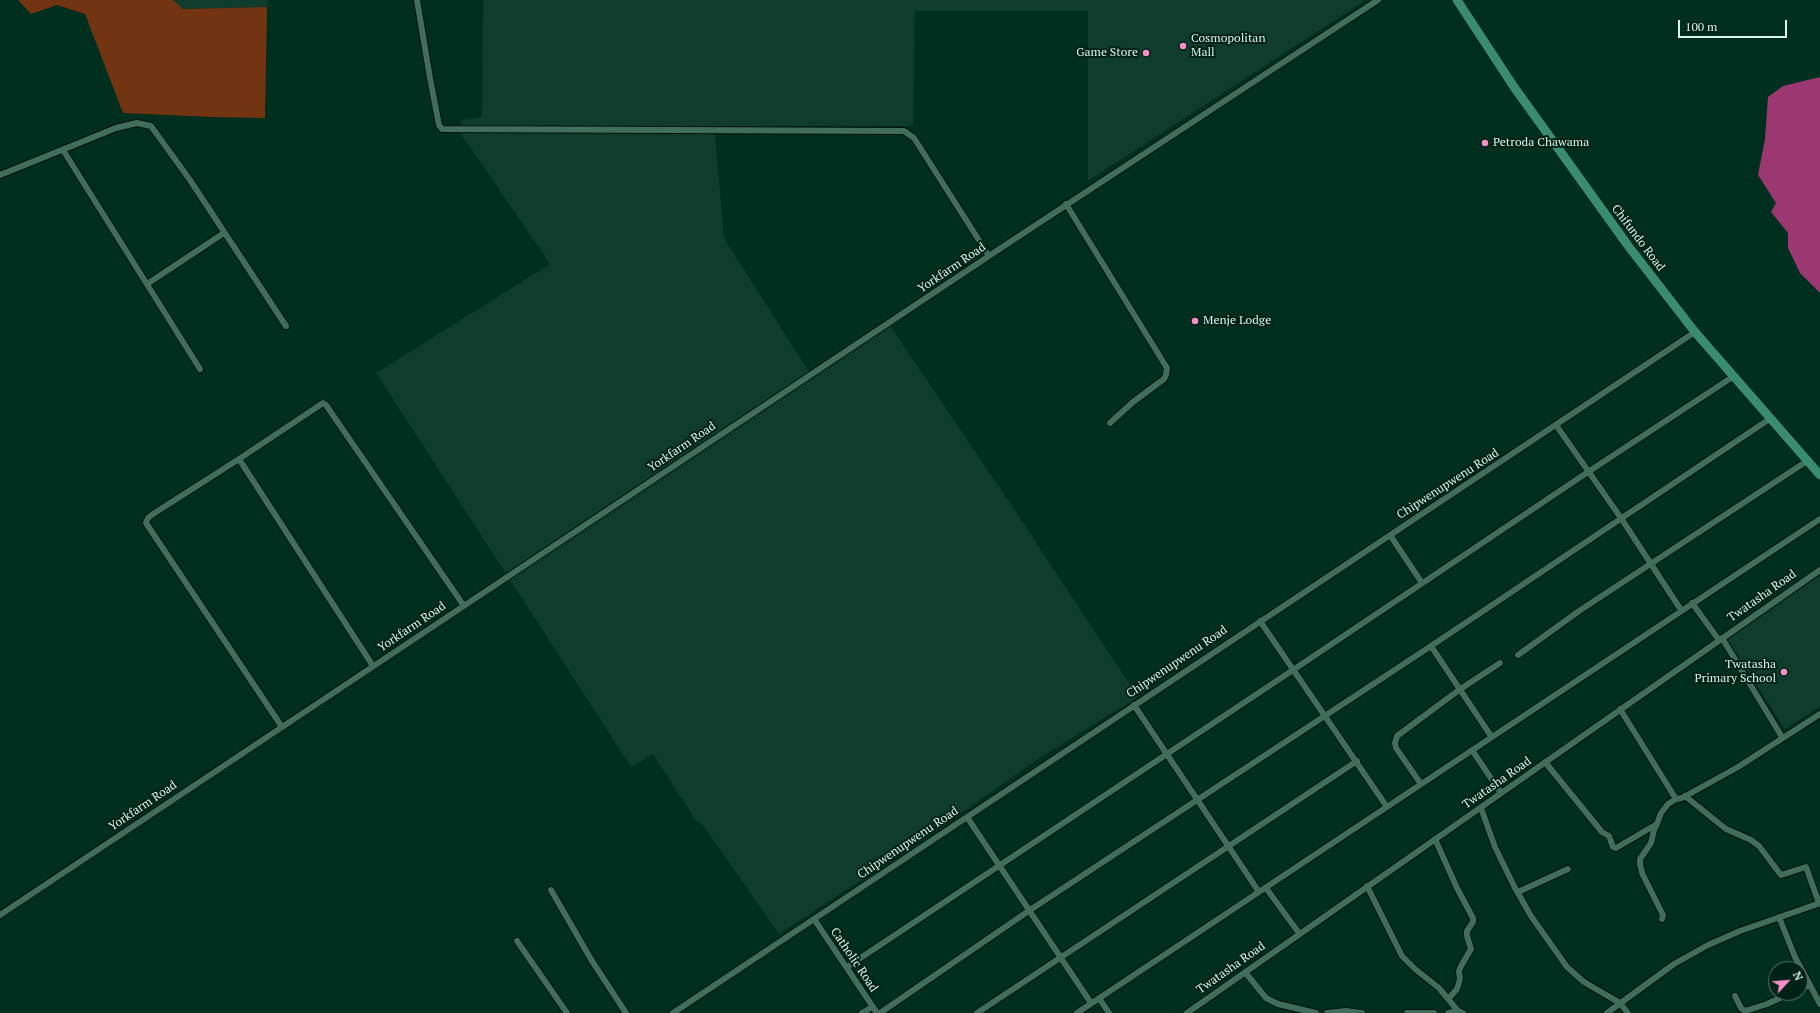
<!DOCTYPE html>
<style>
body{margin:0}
#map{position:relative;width:1820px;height:1013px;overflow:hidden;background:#002e1f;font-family:"PT Serif",serif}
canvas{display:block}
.north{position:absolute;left:1768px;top:961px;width:40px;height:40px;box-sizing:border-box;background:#002217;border:1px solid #58766b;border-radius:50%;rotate:64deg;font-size:11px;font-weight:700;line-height:16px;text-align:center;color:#dcf4ea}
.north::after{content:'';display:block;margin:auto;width:14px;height:18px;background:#f98fc9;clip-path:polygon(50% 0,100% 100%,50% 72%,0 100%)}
.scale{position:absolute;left:1678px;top:20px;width:109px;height:18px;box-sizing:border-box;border:2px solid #dcf4ea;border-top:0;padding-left:5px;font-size:12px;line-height:14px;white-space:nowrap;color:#dcf4ea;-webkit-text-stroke:3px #002217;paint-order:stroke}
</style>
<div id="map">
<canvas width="1820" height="1013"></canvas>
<div class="north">N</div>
<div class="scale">100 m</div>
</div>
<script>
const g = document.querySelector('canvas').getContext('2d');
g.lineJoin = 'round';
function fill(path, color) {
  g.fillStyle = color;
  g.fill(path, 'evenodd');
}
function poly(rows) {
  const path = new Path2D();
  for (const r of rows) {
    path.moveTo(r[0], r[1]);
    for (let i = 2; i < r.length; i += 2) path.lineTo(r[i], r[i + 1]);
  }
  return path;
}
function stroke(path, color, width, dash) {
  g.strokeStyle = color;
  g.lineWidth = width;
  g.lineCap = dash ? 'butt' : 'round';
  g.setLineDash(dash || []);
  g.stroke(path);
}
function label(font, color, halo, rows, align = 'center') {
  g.font = font + ' "PT Serif",serif';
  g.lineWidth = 4;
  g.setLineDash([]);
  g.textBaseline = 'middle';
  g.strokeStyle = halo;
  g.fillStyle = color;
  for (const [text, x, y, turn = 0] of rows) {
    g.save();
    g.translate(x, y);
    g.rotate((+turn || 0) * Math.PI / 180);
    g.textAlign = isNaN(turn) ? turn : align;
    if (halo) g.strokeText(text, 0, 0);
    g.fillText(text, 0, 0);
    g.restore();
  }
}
fill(poly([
 [173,0,268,0,267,7,182,9],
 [483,0,1366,0,1088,181,1088,11,915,11,913,126,714,126,724,238,811,375,889,324,1016,512,1138,697,1038,759,942,827,779,934,702,824,696,821,653,754,631,767,376,373,550,264,461,134,461,120,482,117],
 [1820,574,1820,707,1785,729,1726,638]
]), '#103c2e');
fill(poly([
 [18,0,173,0,183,9,267,7,265,118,212,117,123,113,85,14,57,5,31,14]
]), '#733511');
fill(poly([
 [1820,77,1820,293,1800,273,1788,248,1788,233,1771,212,1776,203,1758,175,1765,139,1768,97,1783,86]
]), '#9b3872');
const street = poly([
 [417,0,430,78,439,125,442,129,904,131,914,138,989,256],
 [63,150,200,369],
 [0,175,116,128,137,123,151,126,190,180,286,326],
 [1066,204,1167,368,1166,375,1164,379,1133,402,1110,423],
 [147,284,224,233],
 [1556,425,1621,518,1681,610],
 [239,459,373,666],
 [1390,535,1422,583],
 [1692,603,1719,640],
 [1260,621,1387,807],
 [1722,638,1782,737],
 [1431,646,1491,736],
 [1518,655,1579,611,1807,461],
 [1134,705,1259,892],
 [1620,709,1676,799],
 [282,727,146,523,148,518,153,514,239,459,323,403,326,405,464,606],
 [1472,750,1501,793],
 [1545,762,1602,832,1609,836,1613,847,1616,848,1657,824,1661,813,1668,804,1676,799,1682,798,1738,767,1820,714],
 [1421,784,1396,748,1395,743,1397,736,1459,690,1500,663],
 [1685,796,1726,829,1751,840,1759,846,1781,875,1806,867,1819,903],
 [1481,808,1495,847,1514,886,1531,916,1567,967,1584,982,1620,1003,1628,1013],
 [967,817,1091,1003],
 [1657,824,1654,830,1651,843,1640,859,1640,864,1642,873,1663,915,1662,919],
 [1435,839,1457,888,1473,918,1473,922,1467,931,1467,936,1471,949,1461,966,1459,971,1460,979,1457,989,1449,998],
 [1367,886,1402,956,1415,969,1439,988,1458,1011,1463,1013],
 [1266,888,1299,933],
 [551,890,592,961,626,1013],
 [1518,892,1568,869],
 [0,915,1004,246,1378,0],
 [1779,917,1795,957,1820,1004],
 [814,919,877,1013],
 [517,941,567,1013],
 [847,967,1293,670,1588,472,1734,376],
 [1245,972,1266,998,1278,1004,1316,1013],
 [1800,989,1810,985],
 [1735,996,1741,1008,1745,1011,1767,1004,1791,993],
 [1099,998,1109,1013],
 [673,1013,1695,332],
 [862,1013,872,1007],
 [880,1013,1030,910,1431,646,1771,418],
 [977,1013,1357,761],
 [1077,1013,1820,519],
 [1187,1013,1820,570],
 [1327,1013,1346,1011,1362,1013],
 [1407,1013,1434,1013],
 [1448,1013,1458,1011],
 [1607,1013,1674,964,1708,945,1740,931,1820,903]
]);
const secondary = poly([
 [1457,0,1514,87,1629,247,1695,332,1820,475]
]);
stroke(street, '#00130b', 8);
stroke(secondary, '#00130b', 10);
stroke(street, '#416e5c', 6);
stroke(secondary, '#3a8c71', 9);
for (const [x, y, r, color] of [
 [1183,46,4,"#f98fc9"],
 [1146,53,4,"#f98fc9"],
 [1485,143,4,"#f98fc9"],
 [1195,321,4,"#f98fc9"],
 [1784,672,4,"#f98fc9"]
]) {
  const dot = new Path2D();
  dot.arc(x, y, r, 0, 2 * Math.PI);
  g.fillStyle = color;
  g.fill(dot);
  stroke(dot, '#002217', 1.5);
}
label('12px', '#dcf4ea', '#002217', [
 ["Cosmopolitan",1191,39],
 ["Mall",1191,53],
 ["Game Store",1138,53,"right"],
 ["Petroda Chawama",1493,143],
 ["Menje Lodge",1203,321],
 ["Twatasha",1776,665,"right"],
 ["Primary School",1776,679,"right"]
], 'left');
label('12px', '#dcf4ea', '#002217', [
 ["Chifundo Road",1638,238,53],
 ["Yorkfarm Road",952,268,-34],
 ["Yorkfarm Road",682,447,-34],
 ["Chipwenupwenu Road",1448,484,-33],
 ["Twatasha Road",1762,596,-35],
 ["Yorkfarm Road",412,627,-34],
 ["Chipwenupwenu Road",1177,662,-34],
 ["Twatasha Road",1497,783,-35],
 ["Yorkfarm Road",143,806,-34],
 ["Chipwenupwenu Road",908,843,-34],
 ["Catholic Road",854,960,56],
 ["Twatasha Road",1231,968,-35]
]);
</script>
